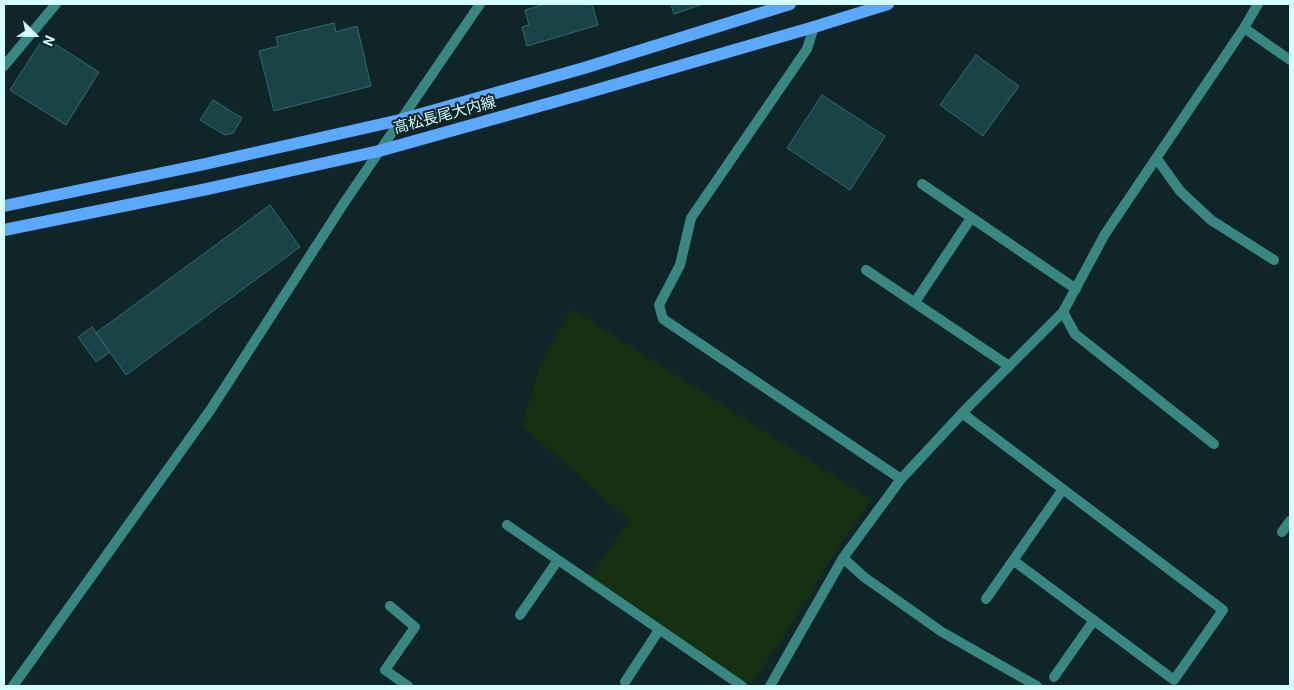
<!DOCTYPE html>
<meta charset="utf-8">
<style>
body{margin:0}
#map{position:relative;width:1294px;height:690px;overflow:hidden;background:#0f2527;font-family:Roboto,sans-serif}
canvas{display:block}
.frame{position:absolute;inset:0;border:5px solid #d4feff;pointer-events:none}
.north{position:absolute;left:10px;top:10px;width:50px;height:50px;-webkit-text-stroke:4px #0f2527;paint-order:stroke;rotate:113deg;font-size:14px;font-weight:700;line-height:20px;text-align:center;color:#d4feff}
.north::after{content:'';display:block;margin:auto;width:18px;height:22px;background:#d4feff;clip-path:polygon(50% 0,100% 100%,50% 72%,0 100%)}
</style>
<div id="map">
<canvas width="1294" height="690"></canvas>
<div class="frame"></div>
<div class="north">N</div>
</div>
<script>
const g = document.querySelector('canvas').getContext('2d');
g.lineJoin = 'round';
function fill(path, color) {
  g.fillStyle = color;
  g.fill(path, 'evenodd');
}
function poly(rows) {
  const path = new Path2D();
  for (const r of rows) {
    path.moveTo(r[0], r[1]);
    for (let i = 2; i < r.length; i += 2) path.lineTo(r[i], r[i + 1]);
  }
  return path;
}
function stroke(path, color, width, dash) {
  g.strokeStyle = color;
  g.lineWidth = width;
  g.lineCap = dash ? 'butt' : 'round';
  g.setLineDash(dash || []);
  g.stroke(path);
}
function label(font, color, halo, rows, align = 'center') {
  g.font = font + ' Roboto,"Noto Sans JP",sans-serif';
  g.lineWidth = 4;
  g.setLineDash([]);
  g.textBaseline = 'middle';
  g.strokeStyle = halo;
  g.fillStyle = color;
  for (const [text, x, y, turn = 0] of rows) {
    g.save();
    g.translate(x, y);
    g.rotate((+turn || 0) * Math.PI / 180);
    g.textAlign = isNaN(turn) ? turn : align;
    if (halo) g.strokeText(text, 0, 0);
    g.fillText(text, 0, 0);
    g.restore();
  }
}
fill(poly([
 [572,309,872,500,840,544,792,624,750,686,588,578,630,521,522,425,541,363]
]), '#163111');
const building = poly([
 [545,4,592,4,598,25,527,46,522,27,529,25,525,10,545,4],
 [671,4,703,4,674,14,671,4],
 [334,23,336,32,357,26,371,86,274,111,259,51,278,46,276,37,334,23],
 [44,37,99,72,66,125,10,90,44,37],
 [976,55,1019,86,983,136,940,105,976,55],
 [822,95,885,136,850,190,787,148,822,95],
 [213,100,242,118,233,133,225,135,200,120,213,100],
 [270,205,300,247,126,375,96,333,270,205],
 [92,327,110,352,96,362,78,337,92,327]
]);
fill(building, '#1a4348');
stroke(building, '#2c6d75', 1);
stroke(poly([
 [922,184,1076,289],
 [866,270,1009,366],
 [915,302,971,218],
 [962,413,1223,610,1174,680,1014,561],
 [986,599,1063,489],
 [1054,677,1094,620]
]), '#398782', 10);
stroke(poly([
 [814,27,807,49,691,218,680,265,659,305,663,319,901,479],
 [1244,28,1290,60],
 [4,66,56,4],
 [1157,159,1180,191,1211,220,1274,260],
 [1063,312,1075,334,1214,444],
 [507,525,742,686],
 [1282,532,1290,521],
 [843,558,864,577,942,632,1037,686],
 [390,606,415,627,385,670,408,686],
 [520,615,558,560],
 [625,682,659,630],
 [13,686,211,409,344,203,480,4],
 [770,686,843,558,901,479,969,406,1063,312,1105,234,1244,28,1258,4]
]), '#398782', 10);
stroke(poly([
 [4,206,205,164,400,120,584,68,790,4],
 [4,230,207,189,379,151,586,93,814,27,888,4]
]), '#5ba8ff', 12);
label('15px', '#d4feff', '#0f2527', [
 ["高松長尾大内線",445,116,-15]
]);
</script>
